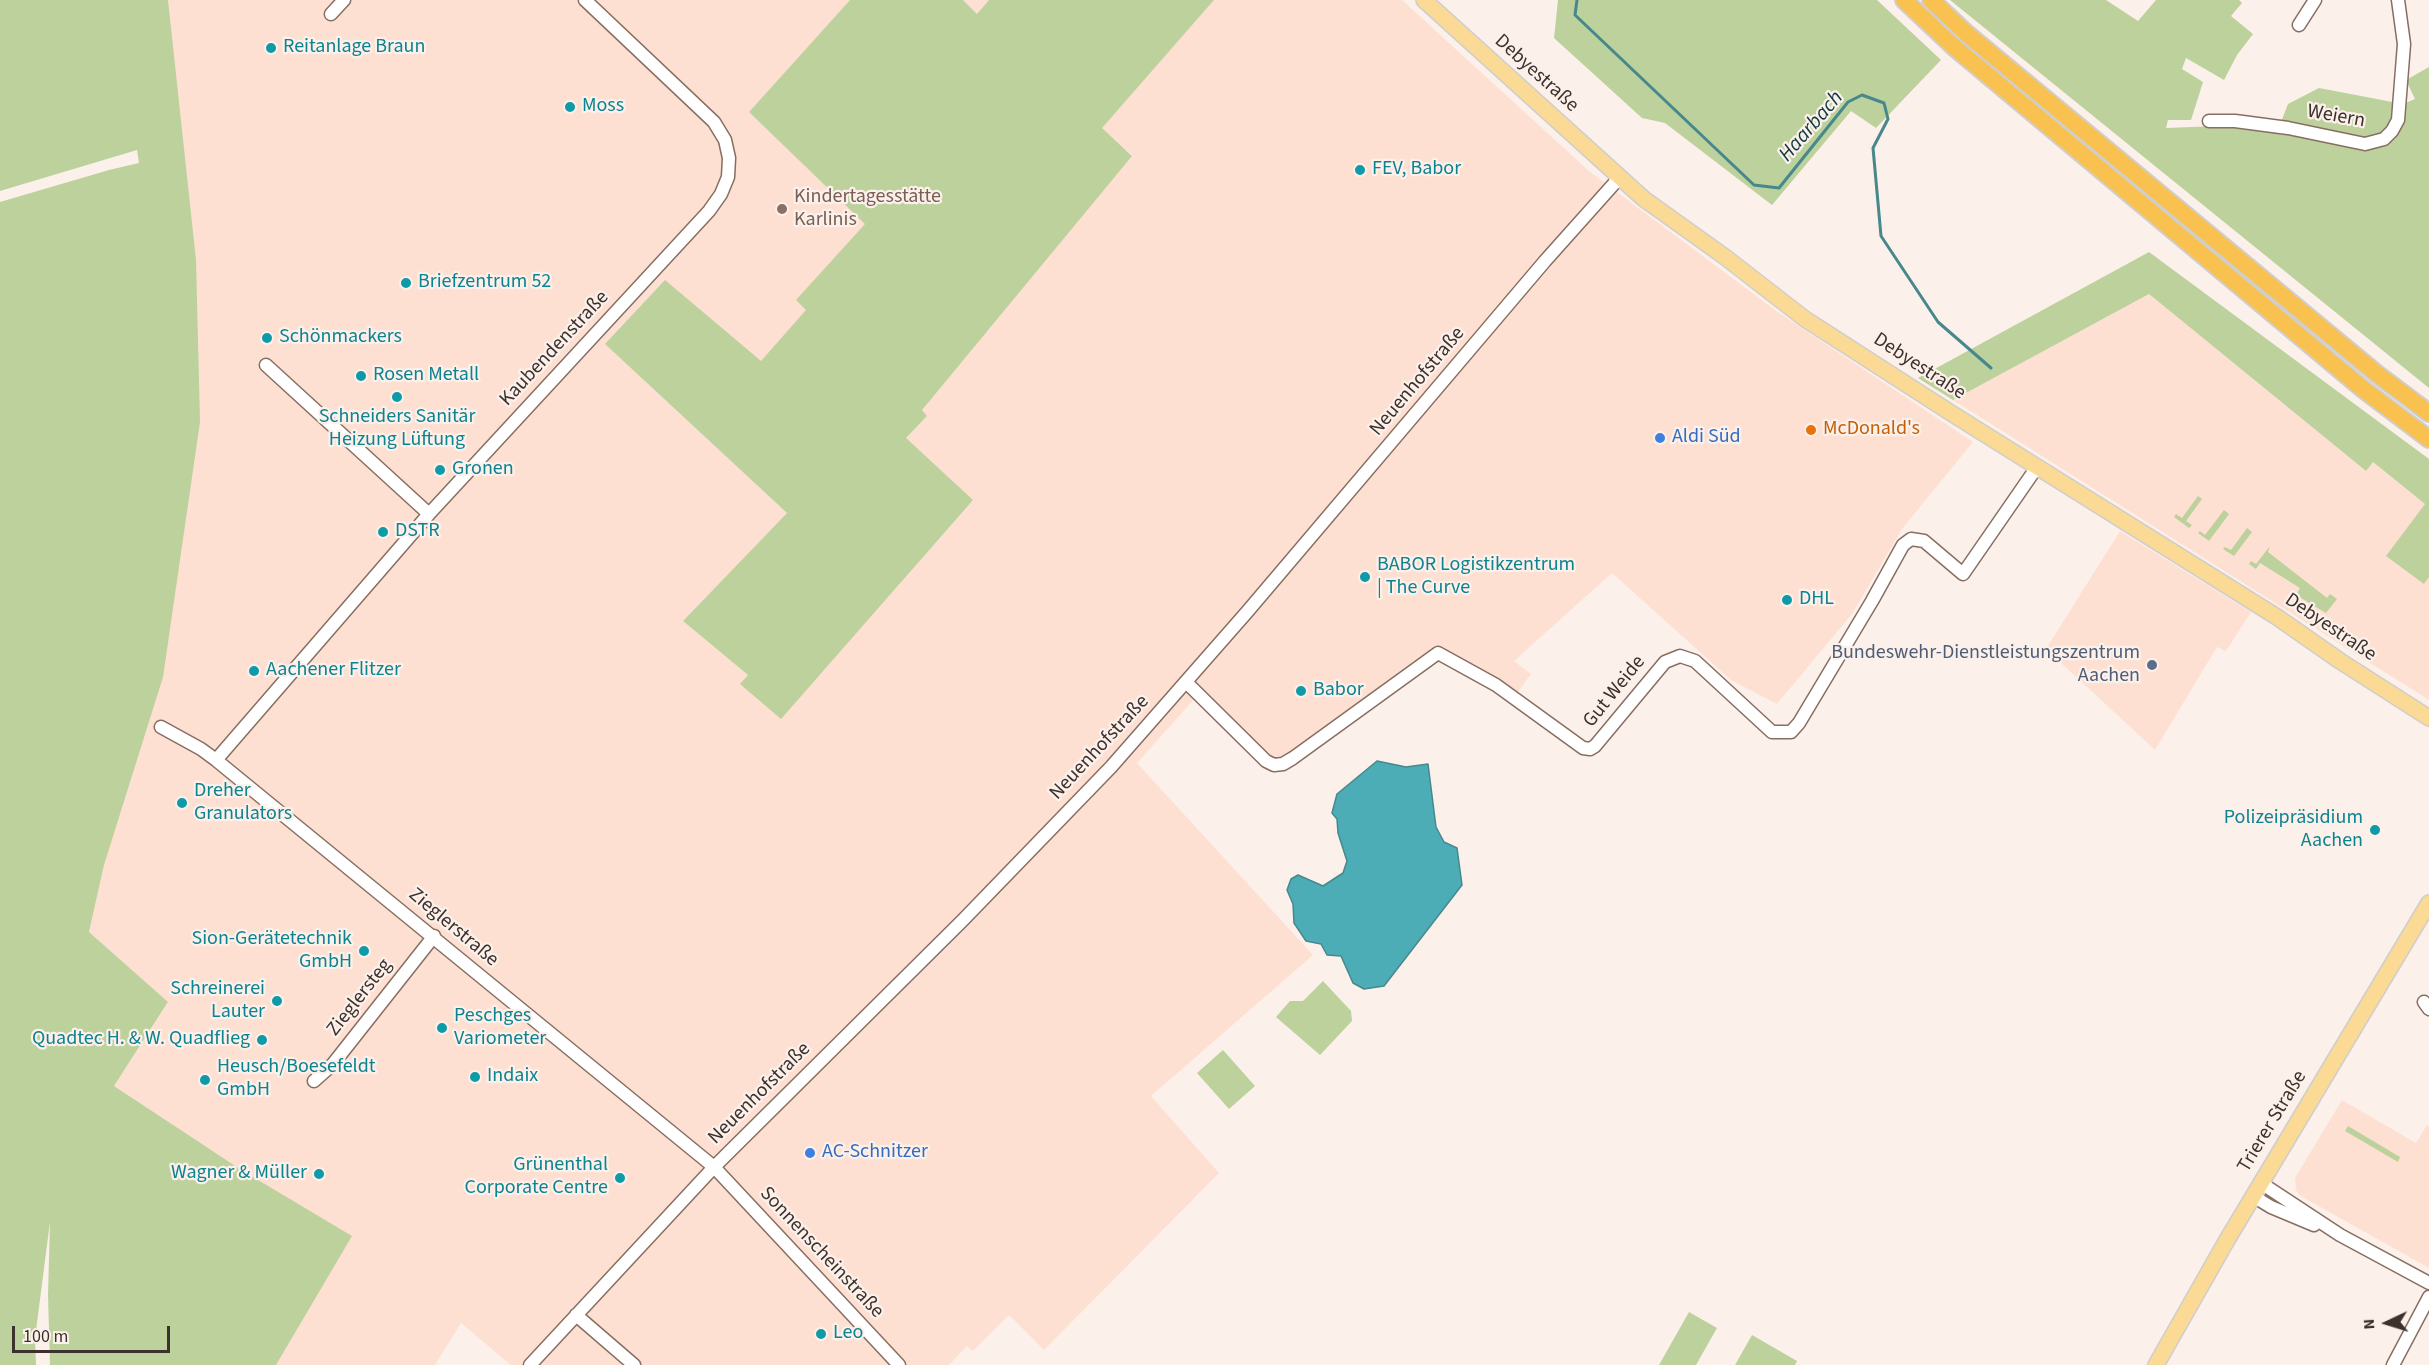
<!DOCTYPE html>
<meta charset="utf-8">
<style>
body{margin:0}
#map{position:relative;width:2429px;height:1365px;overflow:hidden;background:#fcf0eb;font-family:"Source Sans 3",sans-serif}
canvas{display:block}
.north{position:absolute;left:2357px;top:1293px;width:60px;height:60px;-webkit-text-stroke:4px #fcf0eb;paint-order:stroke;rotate:266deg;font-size:16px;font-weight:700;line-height:24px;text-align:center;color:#3c312c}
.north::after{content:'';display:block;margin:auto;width:21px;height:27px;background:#3c312c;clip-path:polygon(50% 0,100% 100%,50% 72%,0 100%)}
.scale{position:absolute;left:12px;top:1326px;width:158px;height:27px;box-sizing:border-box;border:3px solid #3c312c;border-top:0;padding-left:8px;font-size:18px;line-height:21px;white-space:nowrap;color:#3c312c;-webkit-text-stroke:4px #fcf0eb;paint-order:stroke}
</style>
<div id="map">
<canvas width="2429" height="1365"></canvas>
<div class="north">N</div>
<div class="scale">100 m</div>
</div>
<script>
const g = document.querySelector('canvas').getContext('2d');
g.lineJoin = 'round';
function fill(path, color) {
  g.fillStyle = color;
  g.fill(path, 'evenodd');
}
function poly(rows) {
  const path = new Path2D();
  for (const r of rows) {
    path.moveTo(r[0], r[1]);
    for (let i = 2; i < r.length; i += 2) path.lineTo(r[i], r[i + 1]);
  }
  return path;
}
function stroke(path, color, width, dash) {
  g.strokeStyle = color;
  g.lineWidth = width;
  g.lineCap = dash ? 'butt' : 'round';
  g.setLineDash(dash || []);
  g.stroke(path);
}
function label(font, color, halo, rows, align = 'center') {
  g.font = font + ' "Source Sans 3",sans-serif';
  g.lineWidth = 4.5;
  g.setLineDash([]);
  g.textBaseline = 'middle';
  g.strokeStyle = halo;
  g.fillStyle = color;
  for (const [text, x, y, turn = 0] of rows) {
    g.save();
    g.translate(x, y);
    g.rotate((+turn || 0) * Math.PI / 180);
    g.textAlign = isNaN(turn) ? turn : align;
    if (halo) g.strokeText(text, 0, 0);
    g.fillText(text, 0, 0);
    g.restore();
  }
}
fill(poly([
 [168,0,850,0,749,112,866,224,797,300,807,310,761,362,605,344,787,513,683,621,748,675,740,684,973,501,905,439,927,416,921,410,1132,155,1101,128,1214,0,1402,0,1590,172,1779,313,1973,442,1902,529,1852,614,1777,704,1731,680,1612,573,1514,661,1531,674,1517,693,1437,647,1269,769,1196,697,1137,763,1313,955,1151,1096,1219,1173,1044,1350,1009,1315,973,1351,967,1346,949,1365,511,1365,461,1323,435,1365,276,1365,351,1236,243,1171,114,1086,168,1003,89,932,104,865,173,56],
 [963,0,989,0,977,14],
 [2149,294,2366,471,2373,462,2425,504,2424,584,2429,577,2429,700,1953,400],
 [2120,531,2251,612,2226,651,2217,647,2155,750,2046,649],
 [2342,1100,2416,1143,2427,1125,2429,1126,2429,1268,2299,1195,2296,1190,2295,1178]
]), '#fde0d2');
fill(poly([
 [0,0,168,0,196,260,200,422,163,677,104,865,89,932,168,1002,114,1086,243,1171,352,1236,276,1365,50,1365,48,1295,50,1222,35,1338,36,1365,0,1365,0,202,109,170,139,163,137,150,0,191],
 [850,0,963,0,977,14,989,0,1214,0,1102,128,1132,156,922,410,927,416,906,438,973,500,781,719,740,684,748,675,683,621,787,513,605,344,665,280,761,361,806,310,796,300,865,224,749,112],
 [1558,0,1877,0,1941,60,1876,128,1851,111,1772,205,1665,123,1642,118,1554,38],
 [1950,0,2106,0,2138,21,2156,0,2239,0,2242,3,2231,16,2253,34,2237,55,2224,80,2186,58,2182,69,2203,82,2191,120,2168,120,2166,128,2243,125,2278,130,2288,104,2319,88,2403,104,2415,99,2406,80,2429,67,2429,388],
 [2149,252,2429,459,2429,577,2424,584,2386,556,2425,504,2373,462,2366,471,2149,294,1953,400,1918,378],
 [2198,496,2202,499,2186,521,2192,525,2189,528,2174,517,2176,514,2182,518],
 [2224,510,2229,514,2209,541,2198,533,2200,531,2205,535],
 [2247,528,2252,532,2234,556,2223,549,2225,547,2231,550],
 [2270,546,2268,552,2327,598,2330,594,2337,599,2326,613,2296,595,2300,588,2260,563,2256,569,2249,564,2251,561,2256,564],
 [1323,981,1351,1011,1352,1021,1320,1055,1276,1017,1290,1001,1303,1001],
 [1223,1050,1255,1086,1229,1109,1197,1073],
 [2348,1126,2400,1157,2398,1162,2345,1131],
 [1689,1312,1717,1328,1696,1365,1659,1365],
 [1752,1335,1797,1361,1795,1365,1735,1365]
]), '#bcd19c');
const water = poly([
 [1377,761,1406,767,1428,764,1436,827,1444,842,1457,848,1462,885,1384,986,1364,989,1353,983,1341,956,1327,955,1321,944,1306,941,1294,923,1293,904,1287,890,1291,879,1298,875,1323,886,1343,873,1347,861,1338,833,1337,819,1332,813,1337,794,1377,761]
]);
fill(water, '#4cadb7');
stroke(water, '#47888d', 1.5);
stroke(poly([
 [1577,0,1575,15,1754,185,1779,188,1848,102,1862,95,1884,103,1888,119,1873,148,1881,236,1938,322,1991,368]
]), '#47888d', 3);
const minor = poly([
 [331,14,344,0],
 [2299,25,2315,0],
 [2209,121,2235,121,2288,128,2365,144,2384,139,2392,131,2398,120,2404,44,2398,0],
 [266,365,429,514],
 [1186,682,1266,761,1274,765,1283,764,1293,758,1438,653,1496,685,1583,748,1590,749,1595,746,1665,662,1680,656,1695,661,1772,732,1791,732,1799,723,1872,601,1903,545,1911,539,1924,541,1963,574,2037,467],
 [161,727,201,749,216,760,714,1167,899,1365],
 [216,760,429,514,709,211,721,194,728,177,729,158,725,140,714,122,585,0],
 [2424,1002,2429,1009],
 [314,1081,333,1064,434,936],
 [2261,1183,2340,1235,2429,1283],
 [2253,1196,2271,1207,2314,1225],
 [576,1315,634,1365],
 [530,1365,714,1167,963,920,1111,767,1247,612,1545,261,1620,177],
 [2393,1365,2429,1297]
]);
const major = poly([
 [1424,0,1644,199,1725,257,1805,319,1951,413,2277,617,2340,661,2429,718],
 [2156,1365,2227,1240,2429,903]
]);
const highway = poly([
 [1904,0,1954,47,2363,389,2429,439],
 [1931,0,1966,33,2377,374,2429,413]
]);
stroke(minor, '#876e62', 15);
stroke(major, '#d0cecc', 18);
stroke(highway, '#d0cecc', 20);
stroke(minor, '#fff', 12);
stroke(major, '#fbda96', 15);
stroke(highway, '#f9c250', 16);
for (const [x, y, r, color] of [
 [271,48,6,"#0f9aa8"],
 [570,107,6,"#0f9aa8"],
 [1360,170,6,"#0f9aa8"],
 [782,209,6,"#8d6e63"],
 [406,283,6,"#0f9aa8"],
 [267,338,6,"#0f9aa8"],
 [361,376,6,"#0f9aa8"],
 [397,397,6,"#0f9aa8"],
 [1811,430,6,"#e8710a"],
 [1660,438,6,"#3f7fe0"],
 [440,470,6,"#0f9aa8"],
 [383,532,6,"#0f9aa8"],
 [1365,577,6,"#0f9aa8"],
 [1787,600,6,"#0f9aa8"],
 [2152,665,6,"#5c6f8a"],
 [254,671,6,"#0f9aa8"],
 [1301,691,6,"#0f9aa8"],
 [182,803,6,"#0f9aa8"],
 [2375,830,6,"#0f9aa8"],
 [364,951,6,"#0f9aa8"],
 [277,1001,6,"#0f9aa8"],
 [442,1028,6,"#0f9aa8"],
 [262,1040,6,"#0f9aa8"],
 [475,1077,6,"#0f9aa8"],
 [205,1080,6,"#0f9aa8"],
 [810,1153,6,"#3f7fe0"],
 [319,1174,6,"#0f9aa8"],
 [620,1178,6,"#0f9aa8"],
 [821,1334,6,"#0f9aa8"]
]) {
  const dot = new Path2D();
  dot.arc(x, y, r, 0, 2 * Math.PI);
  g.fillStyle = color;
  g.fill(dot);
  stroke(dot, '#fcf0eb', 2);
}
label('20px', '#0d838f', '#fcf0eb', [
 ["Reitanlage Braun",283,48],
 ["Moss",582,107],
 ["FEV, Babor",1372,170],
 ["Briefzentrum 52",418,283],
 ["Schönmackers",279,338],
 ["Rosen Metall",373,376],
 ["Schneiders Sanitär",397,418,"center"],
 ["Heizung Lüftung",397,441,"center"],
 ["Gronen",452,470],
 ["DSTR",395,532],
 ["BABOR Logistikzentrum",1377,566],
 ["| The Curve",1377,589],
 ["DHL",1799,600],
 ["Aachener Flitzer",266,671],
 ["Babor",1313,691],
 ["Dreher",194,792],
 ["Granulators",194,815],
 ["Polizeipräsidium",2363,819,"right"],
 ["Aachen",2363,842,"right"],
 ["Sion-Gerätetechnik",352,940,"right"],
 ["GmbH",352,963,"right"],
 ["Schreinerei",265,990,"right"],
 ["Lauter",265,1013,"right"],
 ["Peschges",454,1017],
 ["Variometer",454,1040],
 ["Quadtec H. & W. Quadflieg",250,1040,"right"],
 ["Heusch/Boesefeldt",217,1068],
 ["GmbH",217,1091],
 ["Indaix",487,1077],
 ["Grünenthal",608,1166,"right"],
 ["Corporate Centre",608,1189,"right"],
 ["Wagner & Müller",307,1174,"right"],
 ["Leo",833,1334]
], 'left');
label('20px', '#3c312c', '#fcf0eb', [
 ["Debyestraße",1536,74,42],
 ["Weiern",2336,117,10],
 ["Kaubendenstraße",555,349,-47],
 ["Debyestraße",1919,367,33],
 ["Neuenhofstraße",1418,382,-50],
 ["Debyestraße",2330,628,34],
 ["Gut Weide",1615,692,-51],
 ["Neuenhofstraße",1100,748,-47],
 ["Zieglerstraße",453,928,40],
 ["Zieglersteg",360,998,-52],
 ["Neuenhofstraße",760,1094,-45],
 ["Trierer Straße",2273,1122,-59],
 ["Sonnenscheinstraße",821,1253,47]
]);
label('20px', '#785e54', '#fcf0eb', [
 ["Kindertagesstätte",794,198],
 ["Karlinis",794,221]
], 'left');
label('20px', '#c56008', '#fcf0eb', [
 ["McDonald's",1823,430]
], 'left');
label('20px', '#366cbe', '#fcf0eb', [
 ["Aldi Süd",1672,438],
 ["AC-Schnitzer",822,1153]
], 'left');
label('20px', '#4e5e75', '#fcf0eb', [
 ["Bundeswehr-Dienstleistungszentrum",2140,654],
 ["Aachen",2140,677]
], 'right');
label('italic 21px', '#0c3a3e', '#fcf0eb', [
 ["Haarbach",1812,127,-49]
]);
</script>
